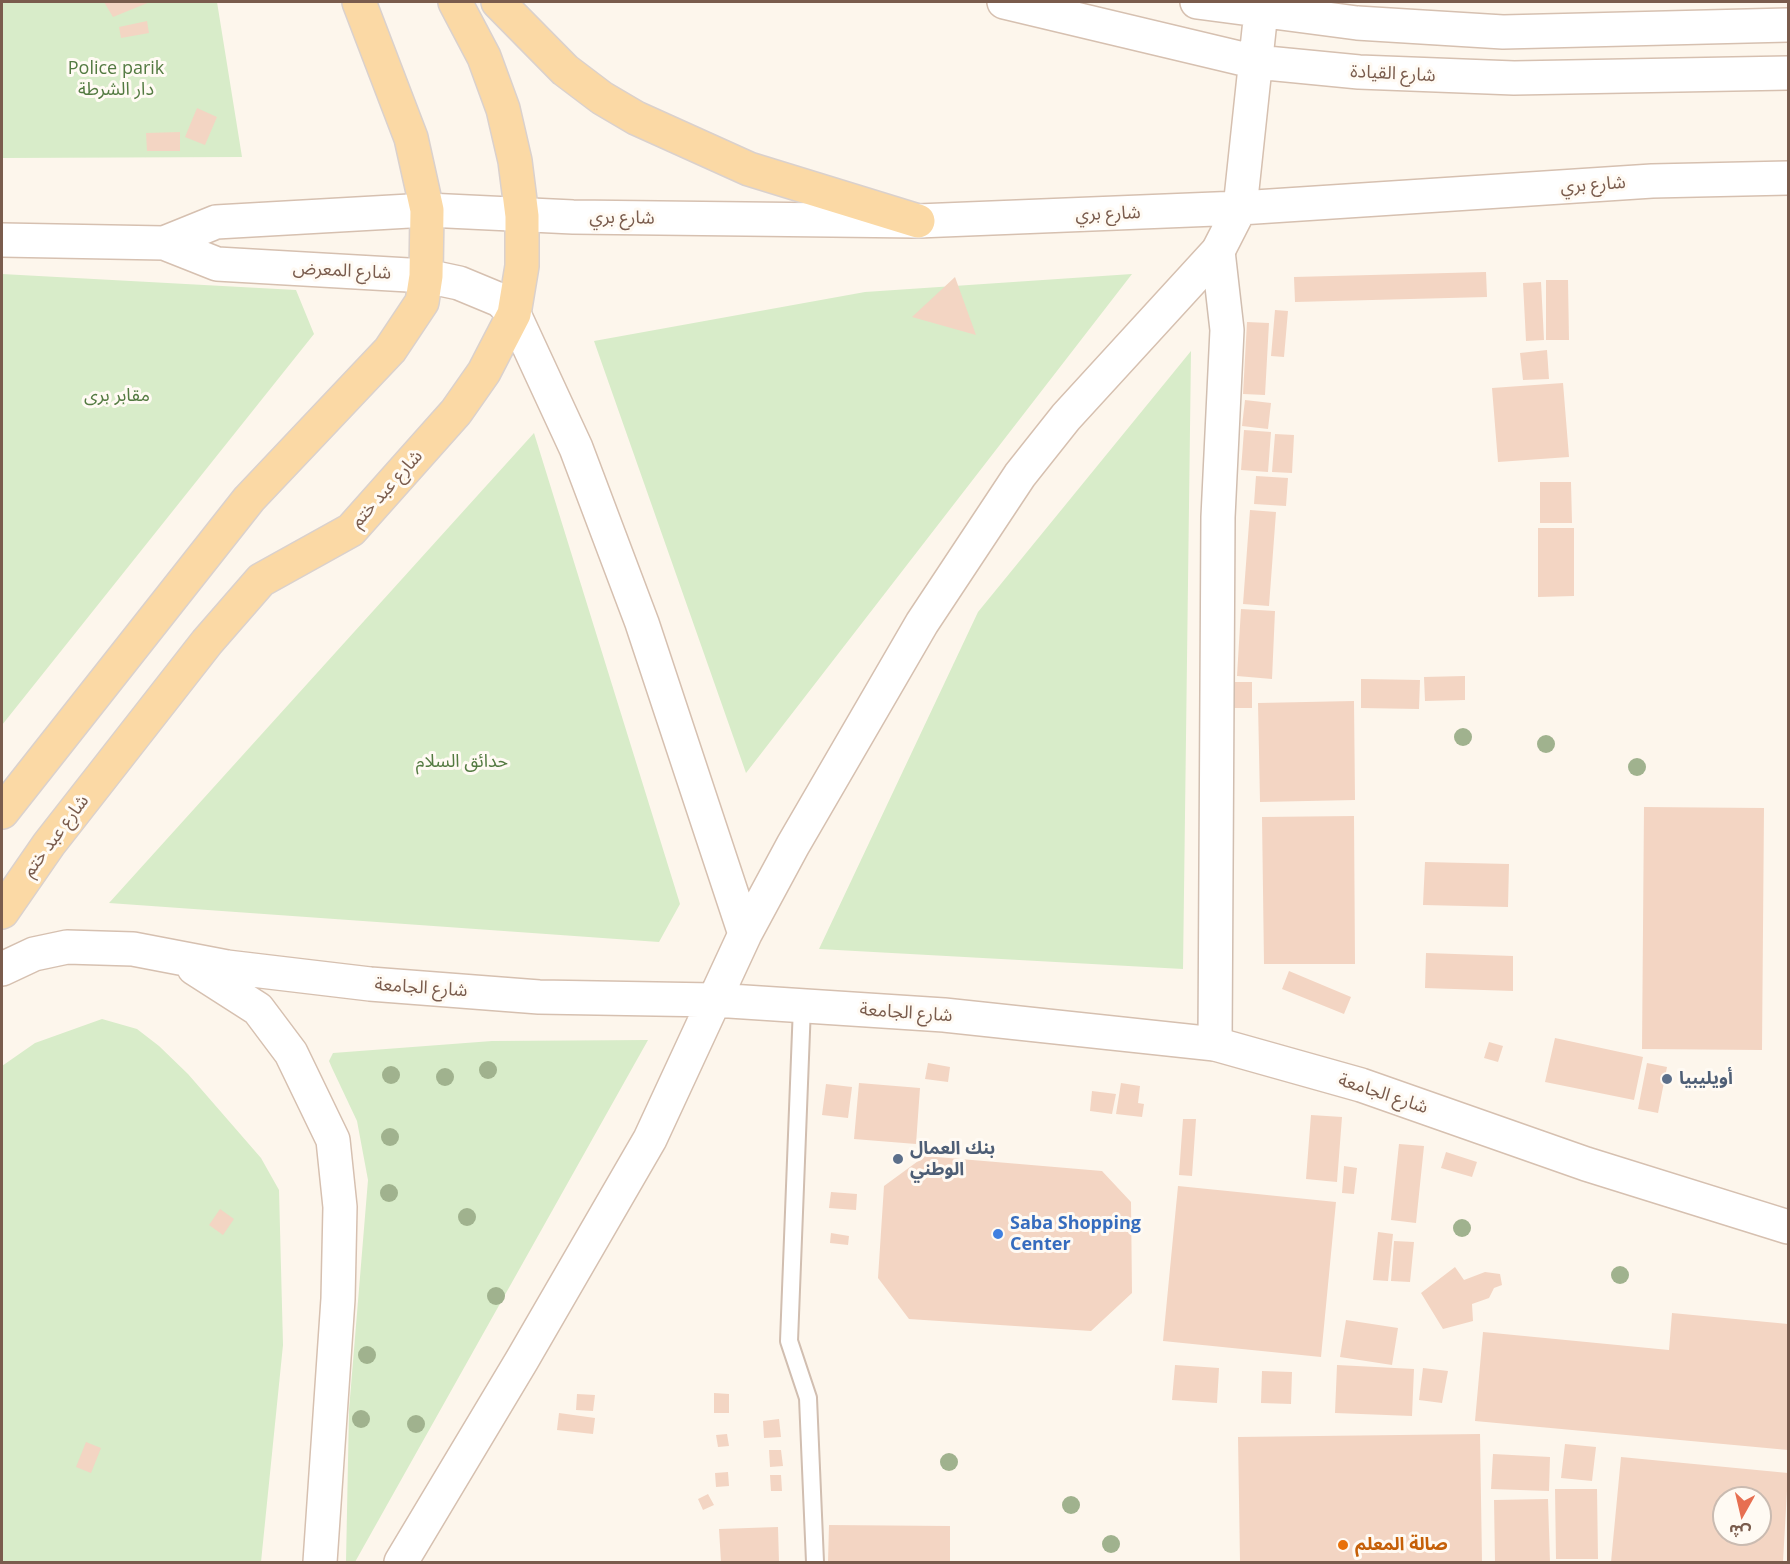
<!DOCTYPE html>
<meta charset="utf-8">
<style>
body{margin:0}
#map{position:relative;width:1790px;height:1564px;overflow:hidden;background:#fdf6ec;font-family:"Open Sans","Noto Sans Arabic",sans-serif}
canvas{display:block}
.frame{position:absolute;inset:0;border:3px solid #7a5c4d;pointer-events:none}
.north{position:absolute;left:1712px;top:1486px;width:60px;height:60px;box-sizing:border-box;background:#fffaf3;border:2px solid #cabbb1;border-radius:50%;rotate:188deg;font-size:16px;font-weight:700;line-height:24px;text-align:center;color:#7a5c4d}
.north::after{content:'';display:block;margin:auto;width:21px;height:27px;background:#e76f51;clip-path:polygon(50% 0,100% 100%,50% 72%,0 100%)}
</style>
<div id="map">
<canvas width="1790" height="1564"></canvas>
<div class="frame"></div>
<div class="north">ش</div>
</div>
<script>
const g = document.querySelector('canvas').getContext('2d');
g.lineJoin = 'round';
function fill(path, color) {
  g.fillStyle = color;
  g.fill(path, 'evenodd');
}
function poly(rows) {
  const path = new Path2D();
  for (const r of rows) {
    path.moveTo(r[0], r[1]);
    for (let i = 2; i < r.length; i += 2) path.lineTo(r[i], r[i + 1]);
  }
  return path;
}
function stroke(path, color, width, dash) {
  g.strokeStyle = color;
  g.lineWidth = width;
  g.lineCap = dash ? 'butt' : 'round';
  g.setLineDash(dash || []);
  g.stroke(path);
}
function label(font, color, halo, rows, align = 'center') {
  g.font = font + ' "Open Sans","Noto Sans Arabic",sans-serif';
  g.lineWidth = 6;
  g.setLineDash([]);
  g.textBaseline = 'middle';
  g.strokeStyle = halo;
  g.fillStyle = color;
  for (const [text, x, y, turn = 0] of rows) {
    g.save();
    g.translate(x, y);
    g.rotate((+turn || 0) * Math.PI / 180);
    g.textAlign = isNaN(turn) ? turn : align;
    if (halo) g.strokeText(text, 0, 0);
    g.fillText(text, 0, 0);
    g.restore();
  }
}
fill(poly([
 [2,2,217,2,242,157,2,158],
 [2,274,296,290,314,334,2,725],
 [1132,274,746,773,594,341,865,292],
 [1191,351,1183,969,819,949,978,612],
 [534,433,680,904,659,942,109,903],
 [102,1019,137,1029,159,1046,188,1074,261,1158,279,1190,283,1345,261,1562,2,1562,2,1066,35,1043],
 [648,1040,355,1562,346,1562,349,1410,368,1180,357,1121,332,1068,329,1061,333,1053,492,1041]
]), '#d8ecc9');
fill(poly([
 [104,2,150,2,113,17],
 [147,21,149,33,121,38,119,27],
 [197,108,217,117,205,145,185,137],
 [180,132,180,151,147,151,146,133],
 [1486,272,1487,297,1295,302,1294,277],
 [955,277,976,335,912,317],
 [1546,280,1568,280,1569,340,1546,340],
 [1541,282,1544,340,1526,341,1523,283],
 [1275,310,1288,311,1284,357,1271,356],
 [1247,322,1269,323,1265,395,1243,394],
 [1547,350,1549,379,1523,380,1520,353],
 [1563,383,1569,457,1498,462,1492,388],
 [1245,400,1271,403,1268,429,1242,426],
 [1244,430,1271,432,1268,472,1241,470],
 [1275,434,1294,435,1292,473,1272,472],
 [1256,476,1288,478,1286,506,1254,504],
 [1540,482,1571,482,1572,523,1540,523],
 [1250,510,1276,512,1269,606,1243,604],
 [1538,528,1574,528,1574,596,1538,597],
 [1241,609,1275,611,1272,679,1237,676],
 [1465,676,1465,700,1425,701,1424,677],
 [1361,679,1420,680,1419,709,1361,708],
 [1230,682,1252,682,1252,708,1230,708],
 [1354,701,1355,800,1260,802,1258,703],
 [1644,807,1764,808,1762,1050,1642,1049],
 [1354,816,1355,964,1264,964,1262,817],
 [1425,862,1509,864,1508,907,1423,905],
 [1426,953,1513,956,1513,991,1425,988],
 [1289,971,1351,997,1344,1014,1282,989],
 [1555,1038,1643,1057,1634,1100,1545,1082],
 [1489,1042,1503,1046,1498,1062,1484,1058],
 [928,1063,950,1067,948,1082,925,1079],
 [1647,1063,1667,1067,1658,1113,1638,1109],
 [859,1083,920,1088,916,1144,854,1139],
 [1121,1083,1140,1086,1138,1103,1144,1104,1142,1117,1116,1114],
 [826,1084,852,1087,848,1118,822,1115],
 [1092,1091,1116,1094,1112,1114,1090,1111],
 [1311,1115,1342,1117,1337,1182,1306,1179],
 [1183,1119,1196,1119,1192,1176,1179,1175],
 [1399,1144,1424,1146,1416,1223,1391,1220],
 [1446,1152,1477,1162,1472,1177,1441,1168],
 [925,1156,1102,1171,1131,1202,1132,1293,1091,1331,909,1319,878,1278,884,1186],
 [1344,1166,1357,1168,1354,1194,1342,1193],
 [1178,1186,1336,1202,1321,1357,1163,1341],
 [831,1192,857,1194,856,1210,829,1208],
 [220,1209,234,1219,223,1235,209,1225],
 [1378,1232,1393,1234,1388,1281,1373,1280],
 [831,1233,849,1236,848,1245,830,1243],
 [1394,1241,1414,1242,1410,1282,1391,1281],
 [1455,1267,1464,1280,1485,1272,1500,1274,1502,1285,1494,1288,1489,1298,1472,1304,1473,1321,1443,1329,1421,1293],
 [1672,1313,1788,1324,1788,1450,1475,1421,1483,1332,1669,1350],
 [1346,1320,1398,1328,1392,1365,1340,1357],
 [1175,1365,1219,1368,1217,1403,1172,1400],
 [1337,1365,1414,1369,1412,1416,1335,1413],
 [1423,1368,1448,1371,1442,1403,1419,1400],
 [1262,1371,1292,1372,1291,1404,1261,1403],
 [714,1393,729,1394,729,1413,714,1413],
 [577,1394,595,1395,593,1411,576,1410],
 [559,1413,595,1418,593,1434,557,1430],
 [779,1419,781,1437,764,1438,763,1421],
 [727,1434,729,1446,718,1447,716,1435],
 [1480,1434,1482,1562,1240,1562,1238,1437],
 [86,1442,101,1448,91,1473,76,1467],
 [1565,1444,1596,1447,1592,1481,1561,1478],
 [769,1450,781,1450,783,1466,770,1467],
 [1493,1454,1550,1457,1549,1491,1491,1489],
 [1621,1457,1788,1473,1783,1562,1611,1562],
 [1724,1498,1760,1498,1760,1534,1724,1534],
 [728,1472,729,1486,716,1487,715,1473],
 [770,1475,781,1475,782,1491,771,1491],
 [1555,1489,1597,1489,1598,1559,1556,1559],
 [708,1494,714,1505,703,1510,698,1499],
 [1548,1499,1550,1562,1495,1562,1494,1500],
 [829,1525,950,1526,950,1562,828,1562],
 [778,1527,779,1562,721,1562,719,1529]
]), '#f3d5c3');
const service = poly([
 [802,1006,789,1341,808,1398,815,1562]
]);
const minor = poly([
 [1215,1044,1218,517,1227,330,1218,251]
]);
const secondary = poly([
 [1004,2,1256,62,1359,72,1514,78,1788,73],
 [1197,2,1357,23,1503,32,1788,25],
 [2,240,164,243,217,264,426,276,459,283,500,300,514,314,576,448,642,623,745,934],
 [164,243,216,222,427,210,573,217,918,221,1240,208,1652,181,1788,178],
 [194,968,258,1009,291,1053,333,1140,340,1207,338,1299,320,1562],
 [2,969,34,954,67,947,133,949,227,967,370,984,539,997,714,1000,944,1015,1215,1044,1361,1085,1586,1164,1788,1227],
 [401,1562,522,1360,650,1139,745,934,793,845,922,623,1020,475,1066,417,1218,251,1240,208,1261,11]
]);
const primary = poly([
 [498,2,565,70,602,98,636,118,749,169,918,221],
 [2,812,249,499,390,350,422,302,426,276,427,210,411,138,359,2],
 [2,912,49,844,207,642,261,580,351,530,456,412,484,372,514,314,522,266,522,216,515,161,503,109,484,57,455,2]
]);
stroke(service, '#d1beb0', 20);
stroke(minor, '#d1beb0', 36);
stroke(secondary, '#d6c0b0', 36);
stroke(primary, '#dad1cd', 36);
stroke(service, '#fff', 16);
stroke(minor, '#fff', 33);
stroke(secondary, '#fff', 33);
stroke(primary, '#fbd9a5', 33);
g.fillStyle = '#a0b28e';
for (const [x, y] of [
 [1463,737],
 [1546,744],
 [1637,767],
 [488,1070],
 [391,1075],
 [445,1077],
 [390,1137],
 [389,1193],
 [467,1217],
 [1462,1228],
 [1620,1275],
 [496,1296],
 [367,1355],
 [361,1419],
 [416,1424],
 [949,1462],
 [1071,1505],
 [1111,1544]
]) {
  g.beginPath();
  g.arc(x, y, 9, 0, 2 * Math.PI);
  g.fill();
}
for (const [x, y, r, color] of [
 [1667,1079,6,"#5c6f8a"],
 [898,1159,6,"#5c6f8a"],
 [998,1234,6,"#3f7fe0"],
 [1343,1545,6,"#e8710a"]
]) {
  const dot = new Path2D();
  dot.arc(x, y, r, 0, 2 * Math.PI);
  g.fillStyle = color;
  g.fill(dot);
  stroke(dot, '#fffaf3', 2);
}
label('18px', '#537a41', '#fffaf3', [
 ["Police parik",116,69],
 ["دار الشرطة",116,90],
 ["مقابر برى",117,396],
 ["حدائق السلام",462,762]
]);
label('18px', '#7a5c4d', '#fffaf3', [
 ["شارع القيادة",1393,74,3],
 ["شارع بري",1593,185,-4],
 ["شارع بري",1108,214,-2],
 ["شارع بري",622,218,1],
 ["شارع المعرض",342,271,3],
 ["شارع عبد ختم",387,489,-48],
 ["شارع عبد ختم",56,836,-53],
 ["شارع الجامعة",421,988,4],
 ["شارع الجامعة",906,1013,4],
 ["شارع الجامعة",1383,1094,18]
]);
label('bold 18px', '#4e5e75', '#fffaf3', [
 ["أويليبيا",1679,1079],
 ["بنك العمال",910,1149],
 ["الوطني",910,1170]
], 'left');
label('bold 18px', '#366cbe', '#fffaf3', [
 ["Saba Shopping",1010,1224],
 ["Center",1010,1245]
], 'left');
label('bold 18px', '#c56008', '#fffaf3', [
 ["صالة المعلم",1355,1545]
], 'left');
</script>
